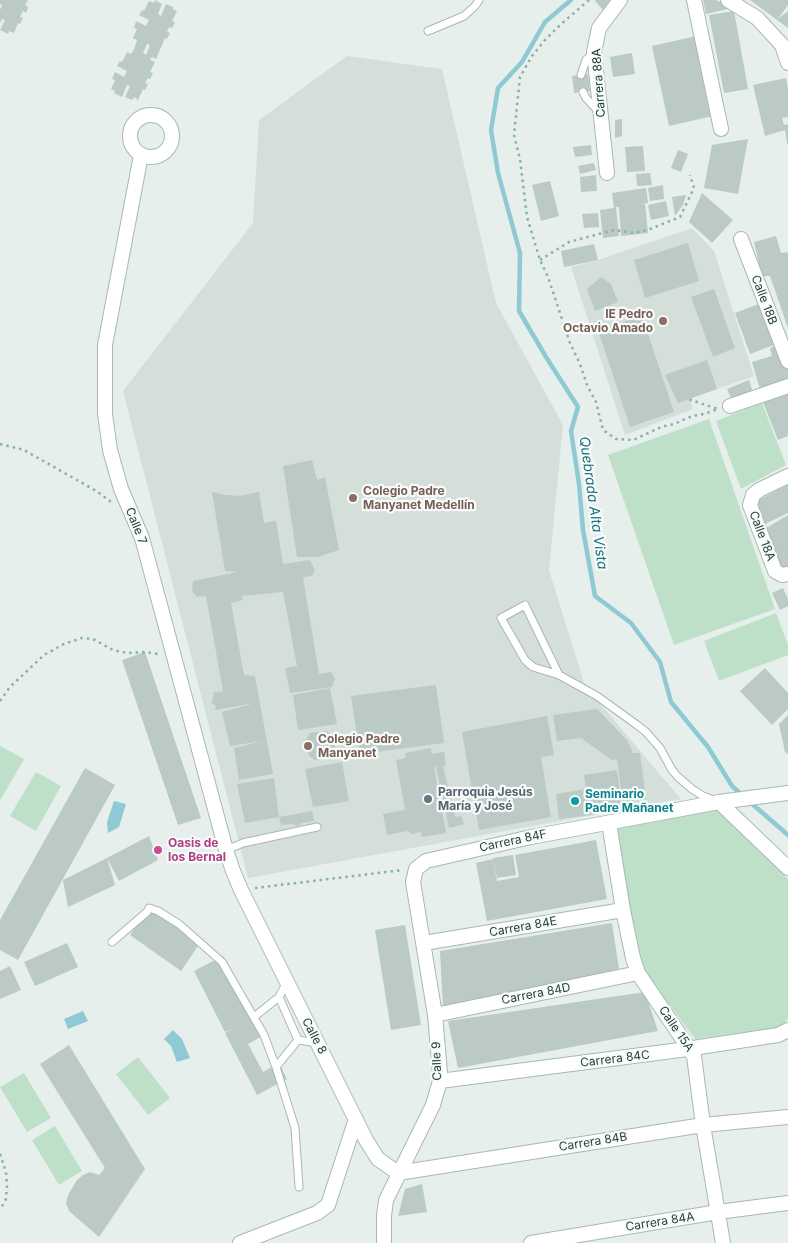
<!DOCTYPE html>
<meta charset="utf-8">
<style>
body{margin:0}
canvas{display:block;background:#e6efeb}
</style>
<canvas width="788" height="1243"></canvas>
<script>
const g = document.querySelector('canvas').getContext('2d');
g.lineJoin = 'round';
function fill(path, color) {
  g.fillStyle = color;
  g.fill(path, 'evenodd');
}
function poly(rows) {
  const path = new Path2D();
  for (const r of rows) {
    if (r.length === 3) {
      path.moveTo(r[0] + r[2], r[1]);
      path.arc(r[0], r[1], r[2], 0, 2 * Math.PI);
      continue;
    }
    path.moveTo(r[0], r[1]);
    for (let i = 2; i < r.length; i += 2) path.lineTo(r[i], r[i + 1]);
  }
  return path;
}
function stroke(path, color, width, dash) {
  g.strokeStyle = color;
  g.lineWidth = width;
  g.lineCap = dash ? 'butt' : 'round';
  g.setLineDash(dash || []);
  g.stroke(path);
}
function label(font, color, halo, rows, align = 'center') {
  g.font = font + ' Inter,sans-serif';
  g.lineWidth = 4.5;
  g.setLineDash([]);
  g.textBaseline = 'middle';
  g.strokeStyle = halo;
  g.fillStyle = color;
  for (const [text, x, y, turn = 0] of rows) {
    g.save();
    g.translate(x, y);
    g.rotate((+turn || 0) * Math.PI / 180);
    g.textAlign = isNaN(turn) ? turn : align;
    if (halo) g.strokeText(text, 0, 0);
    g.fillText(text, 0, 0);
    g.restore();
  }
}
fill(poly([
 [347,56,442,69,496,303,563,425,549,570,585,686,681,799,248,878,123,391,253,223,259,120],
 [692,228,714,251,754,376,689,399,693,409,625,435,571,267,598,260]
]), '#d4dfda');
fill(poly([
 [762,403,786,465,741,489,716,421],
 [709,419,775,609,674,645,608,455],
 [776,613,788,645,788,655,719,681,704,641],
 [0,746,24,759,0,801],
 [36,772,61,786,36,831,10,816],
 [717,810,788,879,788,1019,781,1027,695,1039,644,971,629,908,616,828],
 [138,1057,170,1098,148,1115,116,1074],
 [24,1073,51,1118,27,1132,0,1087],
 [55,1126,82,1171,59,1185,32,1140]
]), '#bfe0c8');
fill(poly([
 [114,801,126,804,119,827,108,833,107,822],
 [83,1011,88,1021,68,1029,64,1019],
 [173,1030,182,1039,190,1058,177,1062,171,1046,164,1039]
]), '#8ec9d4');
stroke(poly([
 [571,0,545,22,522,62,498,88,491,130,498,173,520,253,519,311,546,357,578,407,571,431,579,484,583,530,595,596,631,623,660,662,671,702,708,747,732,786,742,795],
 [750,802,788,835]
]), '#8ec9d4', 4.5);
fill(poly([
 [0,0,28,0,25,5,28,7,26,13,23,11,20,17,23,18,20,24,18,23,14,33,9,31,8,34,0,30,5,20,2,19,0,23,0,10,2,5,0,4],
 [155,0,162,4,158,14,161,16,166,4,173,7,173,9,177,11,172,21,175,22,172,28,169,27,167,32,170,33,167,39,165,38,156,59,152,57,150,60,155,62,150,72,153,73,150,79,148,78,145,83,148,84,145,90,143,89,138,100,134,97,132,100,125,97,130,86,127,85,122,97,114,93,115,91,111,89,115,80,112,79,115,72,124,77,127,71,117,66,120,61,122,62,127,52,131,54,134,49,137,40,133,38,137,29,134,28,136,21,146,26,149,20,139,15,142,10,144,11,149,1,154,3],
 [147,44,150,45,146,55,143,53],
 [596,0,614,0,604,11,595,1],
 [703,0,716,0,732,8,706,14],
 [750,0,788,0,788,5,778,19,788,11,788,28],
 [734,11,748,89,724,93,709,15],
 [696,36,713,116,669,126,652,46],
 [632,53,635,74,613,77,610,57],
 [588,74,590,91,574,93,572,76],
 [786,78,788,89,788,117,782,118,784,125,788,124,788,144,787,144,785,130,765,136,753,85],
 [622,119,622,136,615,138,615,120],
 [748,139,738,194,704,188,712,145],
 [591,145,592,155,575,157,573,147],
 [643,146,645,171,627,172,625,147],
 [678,150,688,154,681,172,671,168],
 [594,163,596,170,580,174,578,166],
 [650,173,652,185,637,186,636,174],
 [596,175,597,191,581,192,580,177],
 [550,181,559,216,541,221,532,185],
 [663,185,664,199,650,201,648,188],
 [646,188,648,203,634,205,645,204,648,233,621,236,619,207,616,207,619,236,603,238,600,210,614,208,612,193],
 [702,193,733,220,712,243,689,222],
 [686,195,683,205,675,216,672,197],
 [666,201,669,216,651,220,648,205],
 [598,213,599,227,584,228,582,214],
 [776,236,781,253,788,252,788,328,770,276,762,276,754,242],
 [688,243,699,281,645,298,634,260],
 [594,244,598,260,564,267,561,251],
 [601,277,611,284,618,302,595,311,587,289],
 [714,289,735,348,713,357,691,297],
 [764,302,779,343,750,354,735,313],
 [642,316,674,412,630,427,598,330],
 [781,344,788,367,788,381,760,389,752,362,772,356,770,348],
 [707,360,717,389,678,403,665,375],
 [749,380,753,392,732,400,727,389],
 [788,393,788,436,778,440,763,402],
 [312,460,317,480,325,477,339,550,318,557,297,557,283,466],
 [788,485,788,513,763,525,756,501],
 [212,492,226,495,240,496,259,492,264,523,276,521,283,564,310,560,315,570,312,576,303,577,319,674,331,672,335,679,332,687,290,693,285,668,297,666,283,592,242,596,243,600,231,603,244,675,255,676,273,774,239,780,234,748,263,741,230,746,222,712,255,703,215,710,216,706,211,703,214,696,213,693,223,691,206,596,197,597,192,591,193,581,238,572,225,571],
 [788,515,788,567,782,570,763,530],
 [783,588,788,599,788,606,780,610,772,593],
 [145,652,201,818,178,825,122,660],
 [765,668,788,693,788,709,772,725,740,691],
 [436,685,444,743,360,754,351,696],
 [330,688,337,724,298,730,293,695],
 [597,709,627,740,633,753,640,753,646,799,623,802,617,759,612,760,581,738,557,741,553,715],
 [788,715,788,754,785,752,779,724],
 [547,716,554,755,541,757,551,817,479,830,462,732],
 [326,731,333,735,335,750,331,757,315,760,309,756,306,740,310,733],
 [431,748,432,754,444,752,446,765,443,766,455,817,461,816,464,824,449,828,436,767,434,767,446,833,422,837,421,832,412,834,408,831,387,835,383,814,405,810,396,760,406,758,405,753],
 [342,762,349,801,313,807,305,769],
 [85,768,115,785,18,960,0,950,0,920],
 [617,770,622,804,594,808,599,814,559,819,556,794,586,789,584,775],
 [274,778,279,817,245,823,237,784],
 [312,811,314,821,302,823,298,826,292,824,281,825,279,817],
 [149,836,158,860,119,881,107,858],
 [596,840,607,899,487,921,476,863,493,859,497,881,519,877,515,855],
 [513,855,516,875,497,878,493,858],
 [107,858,115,885,68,907,63,880],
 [149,908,200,943,181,971,130,935],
 [612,923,619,969,443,1007,440,951],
 [405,925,421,1025,391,1030,375,930],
 [67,943,78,967,35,986,24,962],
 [223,956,264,1035,248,1044,263,1072,279,1063,287,1079,257,1095,225,1033,234,1028,225,1032,194,971],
 [10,966,21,990,0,999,0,971],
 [645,992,658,1031,458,1068,448,1021],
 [69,1045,145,1169,99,1237,69,1211,66,1203,68,1195,77,1180,83,1175,90,1172,99,1175,105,1168,40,1064],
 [422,1184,427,1212,398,1216,405,1189]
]), '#bbcac4');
const service = poly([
 [428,31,464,16,475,6,479,0],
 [581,75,586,60,594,53],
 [583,92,586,98,598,111],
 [559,675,525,605,501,618,525,660,533,667,559,675,597,696,637,725,646,732,660,748,672,770,678,777,692,789,703,796,714,800],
 [226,850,243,843,317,827],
 [112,942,147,912,149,908,158,911,179,924,222,962,264,1035,276,1067],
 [287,982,279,997,298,1040,318,1043],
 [254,1017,279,997],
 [298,1040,276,1067,295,1128,299,1187]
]);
const minor = poly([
 [694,0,721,129],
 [728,0,757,18,782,45,788,63],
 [151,136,21],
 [141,155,105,345,105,414,110,450,121,489,142,538,226,850,233,871,241,890,366,1140,378,1159,398,1173],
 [607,173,594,52,599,28,620,0],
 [741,239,788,361],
 [730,406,788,386],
 [788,476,759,490,753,495,750,505,775,571,782,575,788,574],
 [719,802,788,868],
 [609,823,623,910,633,958,638,973,694,1056,703,1125,723,1243],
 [424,943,623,910],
 [435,1015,638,973],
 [440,1081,680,1050,778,1035,788,1030],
 [398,1173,703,1125,788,1117],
 [240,1243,317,1213,328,1205,356,1119],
 [384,1243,384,1216,386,1200,433,1105,440,1081,440,1073,435,1015,413,882,416,869,426,861,531,837,719,802,788,793],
 [531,1243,718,1212,788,1203]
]);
stroke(service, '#a8b8b2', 9);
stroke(minor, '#a8b8b2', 16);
stroke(poly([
 [589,0,559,26,545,40,532,56,520,77,514,135,520,159,527,217,540,260,548,277,570,343,580,364,587,385,596,402,603,430,616,439,633,440,661,427,674,424,692,416,704,414,718,409,688,399],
 [540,260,569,242,614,230,635,233,650,229,680,217,694,188,690,175],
 [0,444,24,450,98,492,111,502],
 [0,701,10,687,44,655,64,644,82,638,93,639,113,650,127,653,145,652,159,654],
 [255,888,403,870],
 [0,1154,6,1172,7,1186,6,1199,0,1210]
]), '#86b3a5', 2.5, [2.5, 4]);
stroke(service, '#fff', 7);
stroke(minor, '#fff', 14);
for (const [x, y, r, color] of [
 [663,321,5,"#8d6e63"],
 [353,498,5,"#8d6e63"],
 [308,746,5,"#8d6e63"],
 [428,799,5,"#6b7280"],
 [575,801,5,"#0f9aa8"],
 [158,850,5,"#d1479c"]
]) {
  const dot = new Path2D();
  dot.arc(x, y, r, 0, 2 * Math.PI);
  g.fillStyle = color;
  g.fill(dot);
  stroke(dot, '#f7fbf9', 2);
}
label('12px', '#24423a', '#f7fbf9', [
 ["Carrera 88A",599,83,-94],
 ["Calle 18B",764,300,69],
 ["Calle 7",136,526,68],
 ["Calle 18A",762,536,69],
 ["Carrera 84F",513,841,-12],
 ["Carrera 84E",523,927,-10],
 ["Carrera 84D",536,994,-11],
 ["Calle 15A",676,1029,56],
 ["Calle 8",314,1036,62],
 ["Carrera 84C",615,1059,-7],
 ["Calle 9",437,1061,-92],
 ["Carrera 84B",593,1142,-9],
 ["Carrera 84A",660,1222,-9]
]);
label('bold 12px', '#785e54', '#f7fbf9', [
 ["IE Pedro",653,314,"right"],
 ["Octavio Amado",653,328,"right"],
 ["Colegio Padre",363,491],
 ["Manyanet Medellín",363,505],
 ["Colegio Padre",318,739],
 ["Manyanet",318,753]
], 'left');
label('bold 12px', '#5b616d', '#f7fbf9', [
 ["Parroquia Jesús",438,792],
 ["María y José",438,806]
], 'left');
label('bold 12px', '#0d838f', '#f7fbf9', [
 ["Seminario",585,794],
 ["Padre Mañanet",585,808]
], 'left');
label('bold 12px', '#b23c85', '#f7fbf9', [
 ["Oasis de",168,843],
 ["los Bernal",168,857]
], 'left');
label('italic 14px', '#1c6f80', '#f7fbf9', [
 ["Quebrada Alta Vista",593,503,82]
]);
</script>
